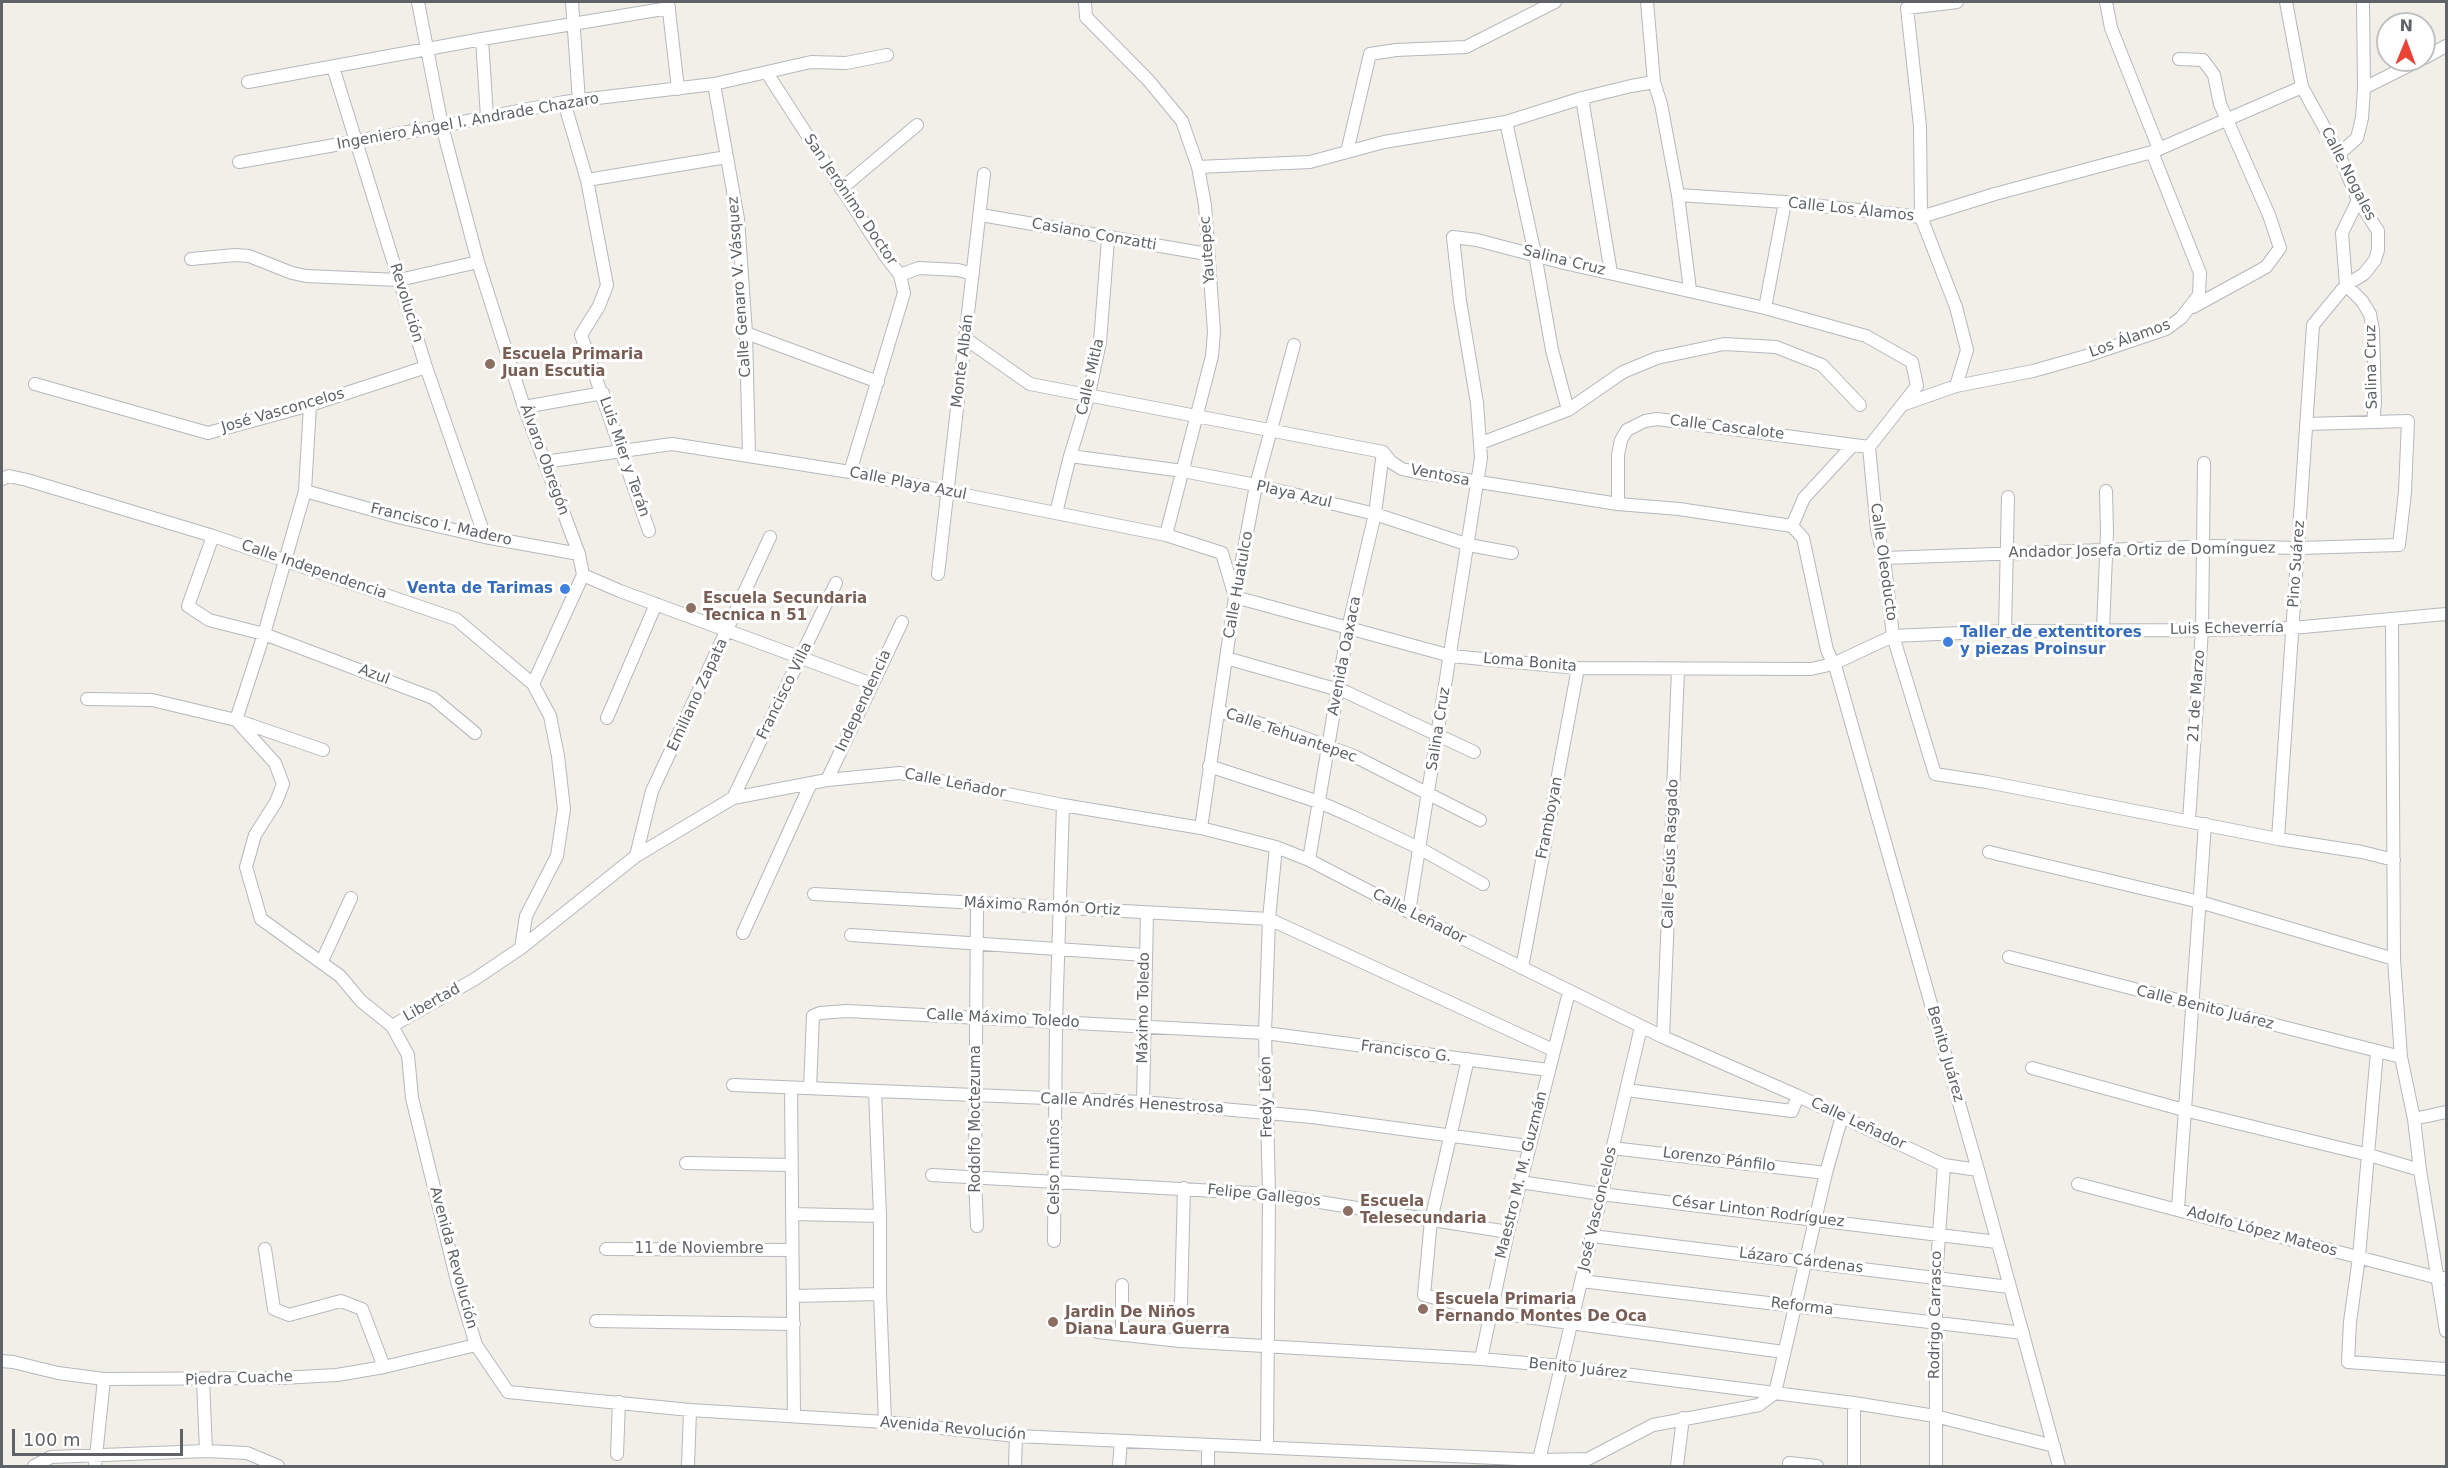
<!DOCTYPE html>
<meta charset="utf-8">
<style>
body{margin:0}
#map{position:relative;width:2448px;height:1468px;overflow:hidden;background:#f1efe8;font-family:"DejaVu Sans",sans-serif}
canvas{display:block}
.frame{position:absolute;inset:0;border:3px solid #5f6368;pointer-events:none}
.north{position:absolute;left:2376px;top:12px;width:60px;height:60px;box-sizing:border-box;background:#fff;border:2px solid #bfc1c3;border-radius:50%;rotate:1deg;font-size:16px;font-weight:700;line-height:24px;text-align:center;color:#5f6368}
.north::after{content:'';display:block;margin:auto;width:21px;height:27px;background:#ea4335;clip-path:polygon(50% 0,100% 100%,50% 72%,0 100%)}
.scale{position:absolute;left:12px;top:1429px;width:171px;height:27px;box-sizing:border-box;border:3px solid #5f6368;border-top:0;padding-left:8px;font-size:18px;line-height:21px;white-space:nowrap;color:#5f6368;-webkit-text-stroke:4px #fff;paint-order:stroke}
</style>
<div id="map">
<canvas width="2448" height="1468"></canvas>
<div class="frame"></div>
<div class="north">N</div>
<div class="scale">100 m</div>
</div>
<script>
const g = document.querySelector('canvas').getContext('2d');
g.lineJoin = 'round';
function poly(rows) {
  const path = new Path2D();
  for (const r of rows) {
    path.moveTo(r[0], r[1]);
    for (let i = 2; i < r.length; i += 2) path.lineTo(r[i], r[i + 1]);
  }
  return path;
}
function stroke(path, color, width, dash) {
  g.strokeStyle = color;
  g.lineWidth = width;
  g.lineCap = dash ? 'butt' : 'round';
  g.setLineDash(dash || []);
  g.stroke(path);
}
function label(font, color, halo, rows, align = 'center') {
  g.font = font + ' "DejaVu Sans",sans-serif';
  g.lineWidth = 6;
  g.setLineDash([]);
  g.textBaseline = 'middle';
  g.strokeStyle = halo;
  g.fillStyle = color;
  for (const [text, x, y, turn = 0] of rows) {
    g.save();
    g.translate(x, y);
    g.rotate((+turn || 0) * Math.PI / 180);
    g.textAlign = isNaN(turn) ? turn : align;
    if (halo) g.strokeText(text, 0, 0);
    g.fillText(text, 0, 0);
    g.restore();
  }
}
const minor = poly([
 [418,2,442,126,478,262,524,407,579,554,583,575,533,684],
 [572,2,579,101],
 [668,2,678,89],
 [1085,2,1086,17,1149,81,1182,121,1198,167,1205,205,1214,332,1212,356,1166,535],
 [1647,2,1654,82,1661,104,1678,195,1690,290],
 [2106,2,2111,28,2159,149],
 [2363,2,2364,88],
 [482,39,487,117],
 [2424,58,2446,46],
 [2179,59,2203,60,2214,75,2220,104,2269,215,2280,248,2266,267,2193,307],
 [333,67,426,367,485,537],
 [767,73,886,257,900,275,904,293,850,472],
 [248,82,482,39,669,8],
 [714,84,738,219,746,333,749,455],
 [1582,98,1611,273],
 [564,102,587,180,607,285,599,306,581,335,649,531],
 [1506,122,1535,254,1552,350,1568,410],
 [1347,152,1370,54,1396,50,1466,47,1555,2],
 [2339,154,2357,138,2362,118,2364,88,2420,60],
 [239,162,442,126,564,102,714,84,811,62,846,63,887,55],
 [1198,167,1310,162,1384,142,1506,122,1582,98,1631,86,1654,82],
 [587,180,727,157],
 [841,189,917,125],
 [1678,195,1785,202,1921,217,1995,194,2152,152,2302,87],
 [2358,200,2342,233,2346,285,2362,301,2370,314,2373,331,2375,403,2373,422],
 [981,215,1207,254],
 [191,259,235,255,249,256,292,273,306,276,399,280,478,262],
 [900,275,919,268,958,270,973,274],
 [1765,308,1785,202],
 [746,333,878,382],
 [966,339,1030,384,1383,452,1391,462,1402,469,1416,472,1618,504,1679,509,1792,526,1803,538,1827,650,1836,669,1978,1170,2059,1466],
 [35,384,208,433,310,405,426,367],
 [1956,386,1967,350,1956,307,1921,217,1920,126,1907,8,1957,2],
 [310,405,305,491,264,634,236,720,275,763,283,784,276,802,255,835,246,867,261,919,340,976,361,1001,392,1026,408,1055,412,1098,458,1285,476,1345,508,1392,690,1410,885,1422,1016,1436,1539,1460,1588,1459,1653,1425,1759,1405,1775,1393],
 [1902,405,1956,386,2033,371,2086,356,2166,329,2181,318,2199,295,2200,273,2152,152],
 [524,407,603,393],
 [1481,443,1568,410,1623,372,1657,358,1724,344,1776,347,1822,365,1860,405],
 [1070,456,1183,471,1256,485,1375,514,1469,545,1512,553],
 [544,462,672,444,850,472,1166,535,1222,553,1235,597,1451,656,1578,668,1811,669,1833,664,1893,636,2005,631,2202,630,2292,628,2446,614],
 [2,479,9,476,27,480,213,536,456,619,533,684,550,716,558,756,564,809,557,856,526,916,521,948],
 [305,491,398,517,485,537,579,554],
 [1618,504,1618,455,1621,440,1627,430,1645,421,1657,419,1869,447],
 [1056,513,1070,456,1089,394,1100,342,1108,239],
 [1792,526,1804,498,1853,445],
 [213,536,188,606,209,620,264,634,433,698,475,733],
 [1884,558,2215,546,2299,548,2399,545,2405,492,2408,421,2306,424],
 [938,574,984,174],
 [583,575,620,591,872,684],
 [2392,621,2394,959,2401,1057,2414,1119,2420,1170,2446,1331],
 [2103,630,2107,531,2106,491],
 [2005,631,2008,497],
 [1226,658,1346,692,1474,752],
 [87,699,152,700,236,720,323,750],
 [1218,711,1291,733,1354,756,1480,820],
 [607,718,656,604],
 [1209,766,1319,802,1351,816,1419,848,1483,884],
 [827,780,902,622],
 [733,798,836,583],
 [2189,820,2202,630,2204,463],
 [1201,828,1235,597,1256,485,1294,345],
 [2278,839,2313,325,2346,285,2364,274,2375,260,2378,250,2378,231,2358,200,2339,154,2302,87,2286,2],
 [1989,852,2200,902,2394,959],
 [636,856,652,791,770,537],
 [1309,860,1348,628,1375,514,1383,452],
 [814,894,1269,919,1553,1050],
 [1409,912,1481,458,1477,403,1460,301,1453,237,1477,240,1564,263,1765,308,1866,336,1912,362,1917,386,1869,447,1877,530,1884,558,1893,636,1935,774,1987,782,2278,839,2362,852,2394,860],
 [743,933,811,783],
 [851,935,1145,955],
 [2009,957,2401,1057],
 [322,961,351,898],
 [1522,968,1578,668],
 [392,1026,475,979,521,948,636,856,733,798,827,780,900,773,1063,805,1201,828,1276,847,1309,860,1409,912,1663,1037,1798,1096,1944,1165,1978,1170],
 [1663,1037,1678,670],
 [2377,1052,2359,1257,2350,1322,2348,1362,2446,1369],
 [1468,1059,1431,1220,1424,1295,1489,1312,1784,1352],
 [2032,1068,2184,1110,2369,1155,2420,1170],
 [733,1085,1143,1102,1312,1117,1528,1146],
 [791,1088,794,1416],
 [810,1088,813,1016,820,1013,847,1011,1265,1033,1548,1070],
 [1626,1090,1792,1111,1798,1096],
 [875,1091,880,1216,880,1294,885,1422],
 [1143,1102,1147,913],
 [2414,1119,2446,1112],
 [1612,1148,1826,1173],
 [686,1163,791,1165],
 [932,1175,1269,1194,1508,1232],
 [1520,1182,1601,1194,1997,1242],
 [2078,1184,2438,1278,2446,1278],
 [2178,1209,2205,824],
 [792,1214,880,1216],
 [977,1226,975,1176,977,904],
 [1592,1236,2009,1287],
 [1054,1241,1056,1021,1063,805],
 [265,1249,274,1309,289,1315,341,1301,362,1309,384,1367],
 [606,1249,792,1250],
 [1581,1281,2023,1333],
 [1122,1285,1122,1335],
 [793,1296,880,1294],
 [596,1321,794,1324],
 [1098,1332,1180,1341,1481,1359,1560,1366,1854,1403,1935,1416,2054,1446],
 [1180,1341,1184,1188],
 [1481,1359,1508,1232,1569,992],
 [2,1361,13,1362,58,1373,104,1379,281,1378,337,1375,384,1367,476,1345],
 [203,1380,206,1451],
 [1775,1393,1826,1173,1842,1116],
 [1267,1447,1269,1194,1265,1033,1269,919,1276,847],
 [617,1454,619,1402],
 [1539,1460,1641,1027],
 [34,1466,51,1457,206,1451,247,1453,278,1466],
 [95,1466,104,1379],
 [688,1466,690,1410],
 [1015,1466,1016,1436],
 [1119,1466,1121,1441],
 [1208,1466,1208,1445],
 [1677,1466,1683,1418],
 [1789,1466,1789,1463,1817,1466],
 [1854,1466,1854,1403],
 [1936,1466,1936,1278,1944,1165]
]);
stroke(minor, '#b5b8bc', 14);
stroke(minor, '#fff', 12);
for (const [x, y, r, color] of [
 [490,364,6,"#8d6e63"],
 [565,589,6,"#3f7fe0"],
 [691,608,6,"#8d6e63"],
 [1948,642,6,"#3f7fe0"],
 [1348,1211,6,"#8d6e63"],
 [1423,1309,6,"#8d6e63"],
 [1053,1322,6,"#8d6e63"]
]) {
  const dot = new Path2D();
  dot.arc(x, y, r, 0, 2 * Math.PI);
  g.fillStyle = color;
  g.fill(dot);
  stroke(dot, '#fff', 2);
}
label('15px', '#5f6368', '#fff', [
 ["Ingeniero Ángel l. Andrade Chazaro",468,122,-10],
 ["Calle Nogales",2348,174,63],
 ["San Jerónimo Doctor",850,200,56],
 ["Calle Los Álamos",1851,210,6],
 ["Casiano Conzatti",1094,235,10],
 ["Yautepec",1208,250,-94],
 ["Salina Cruz",1564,261,14],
 ["Calle Genaro V. Vásquez",740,287,-94],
 ["Revolución",406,303,73],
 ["Los Álamos",2130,339,-20],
 ["Monte Albán",963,361,-83],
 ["Salina Cruz",2372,367,-91],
 ["Calle Mitla",1091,377,-77],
 ["José Vasconcelos",283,411,-16],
 ["Calle Cascalote",1727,428,7],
 ["Luis Mier y Terán",624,457,71],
 ["Álvaro Obregón",544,460,70],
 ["Ventosa",1440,476,11],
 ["Calle Playa Azul",908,484,11],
 ["Playa Azul",1294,495,13],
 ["Francisco I. Madero",441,525,13],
 ["Andador Josefa Ortiz de Domínguez",2142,551,-1],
 ["Calle Oleoducto",1883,562,82],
 ["Pino Suárez",2297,564,-86],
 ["Calle Independencia",314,570,19],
 ["Calle Huatulco",1239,585,-80],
 ["Luis Echeverría",2227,629,-1],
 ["Avenida Oaxaca",1345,656,-79],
 ["Loma Bonita",1530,663,5],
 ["Azul",374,675,21],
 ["Francisco Villa",785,691,-64],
 ["Emiliano Zapata",698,695,-65],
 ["21 de Marzo",2197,696,-86],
 ["Independencia",864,701,-65],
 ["Salina Cruz",1439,729,-81],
 ["Calle Tehuantepec",1291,736,19],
 ["Calle Leñador",955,784,11],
 ["Framboyan",1550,818,-79],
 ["Calle Jesús Rasgado",1671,854,-88],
 ["Máximo Ramón Ortiz",1042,907,3],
 ["Calle Leñador",1419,917,27],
 ["Libertad",432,1003,-29],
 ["Máximo Toledo",1144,1008,-89],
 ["Calle Benito Juárez",2205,1008,14],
 ["Calle Máximo Toledo",1003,1019,3],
 ["Francisco G.",1406,1052,7],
 ["Benito Juárez",1945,1054,74],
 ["Fredy León",1267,1097,-91],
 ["Calle Andrés Henestrosa",1132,1104,3],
 ["Rodolfo Moctezuma",976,1119,-90],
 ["Calle Leñador",1858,1124,25],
 ["Lorenzo Pánfilo",1719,1160,7],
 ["Celso muños",1055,1167,-90],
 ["Maestro M. M. Guzmán",1522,1175,-76],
 ["Felipe Gallegos",1264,1196,6],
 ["José Vasconcelos",1598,1209,-77],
 ["César Linton Rodríguez",1758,1212,7],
 ["Adolfo López Mateos",2262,1232,15],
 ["11 de Noviembre",699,1249],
 ["Avenida Revolución",453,1258,75],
 ["Lázaro Cárdenas",1801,1261,7],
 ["Reforma",1802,1307,7],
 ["Rodrigo Carrasco",1936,1315,-89],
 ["Benito Juárez",1578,1369,6],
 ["Piedra Cuache",239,1379,-2],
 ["Avenida Revolución",953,1429,5]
]);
label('bold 15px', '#785e54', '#fff', [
 ["Escuela Primaria",502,355],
 ["Juan Escutia",502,372],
 ["Escuela Secundaria",703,599],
 ["Tecnica n 51",703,616],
 ["Escuela",1360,1202],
 ["Telesecundaria",1360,1219],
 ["Escuela Primaria",1435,1300],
 ["Fernando Montes De Oca",1435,1317],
 ["Jardin De Niños",1065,1313],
 ["Diana Laura Guerra",1065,1330]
], 'left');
label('bold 15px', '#366cbe', '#fff', [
 ["Venta de Tarimas",553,589],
 ["Taller de extentitores",1960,633,"left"],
 ["y piezas Proinsur",1960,650,"left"]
], 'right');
</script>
